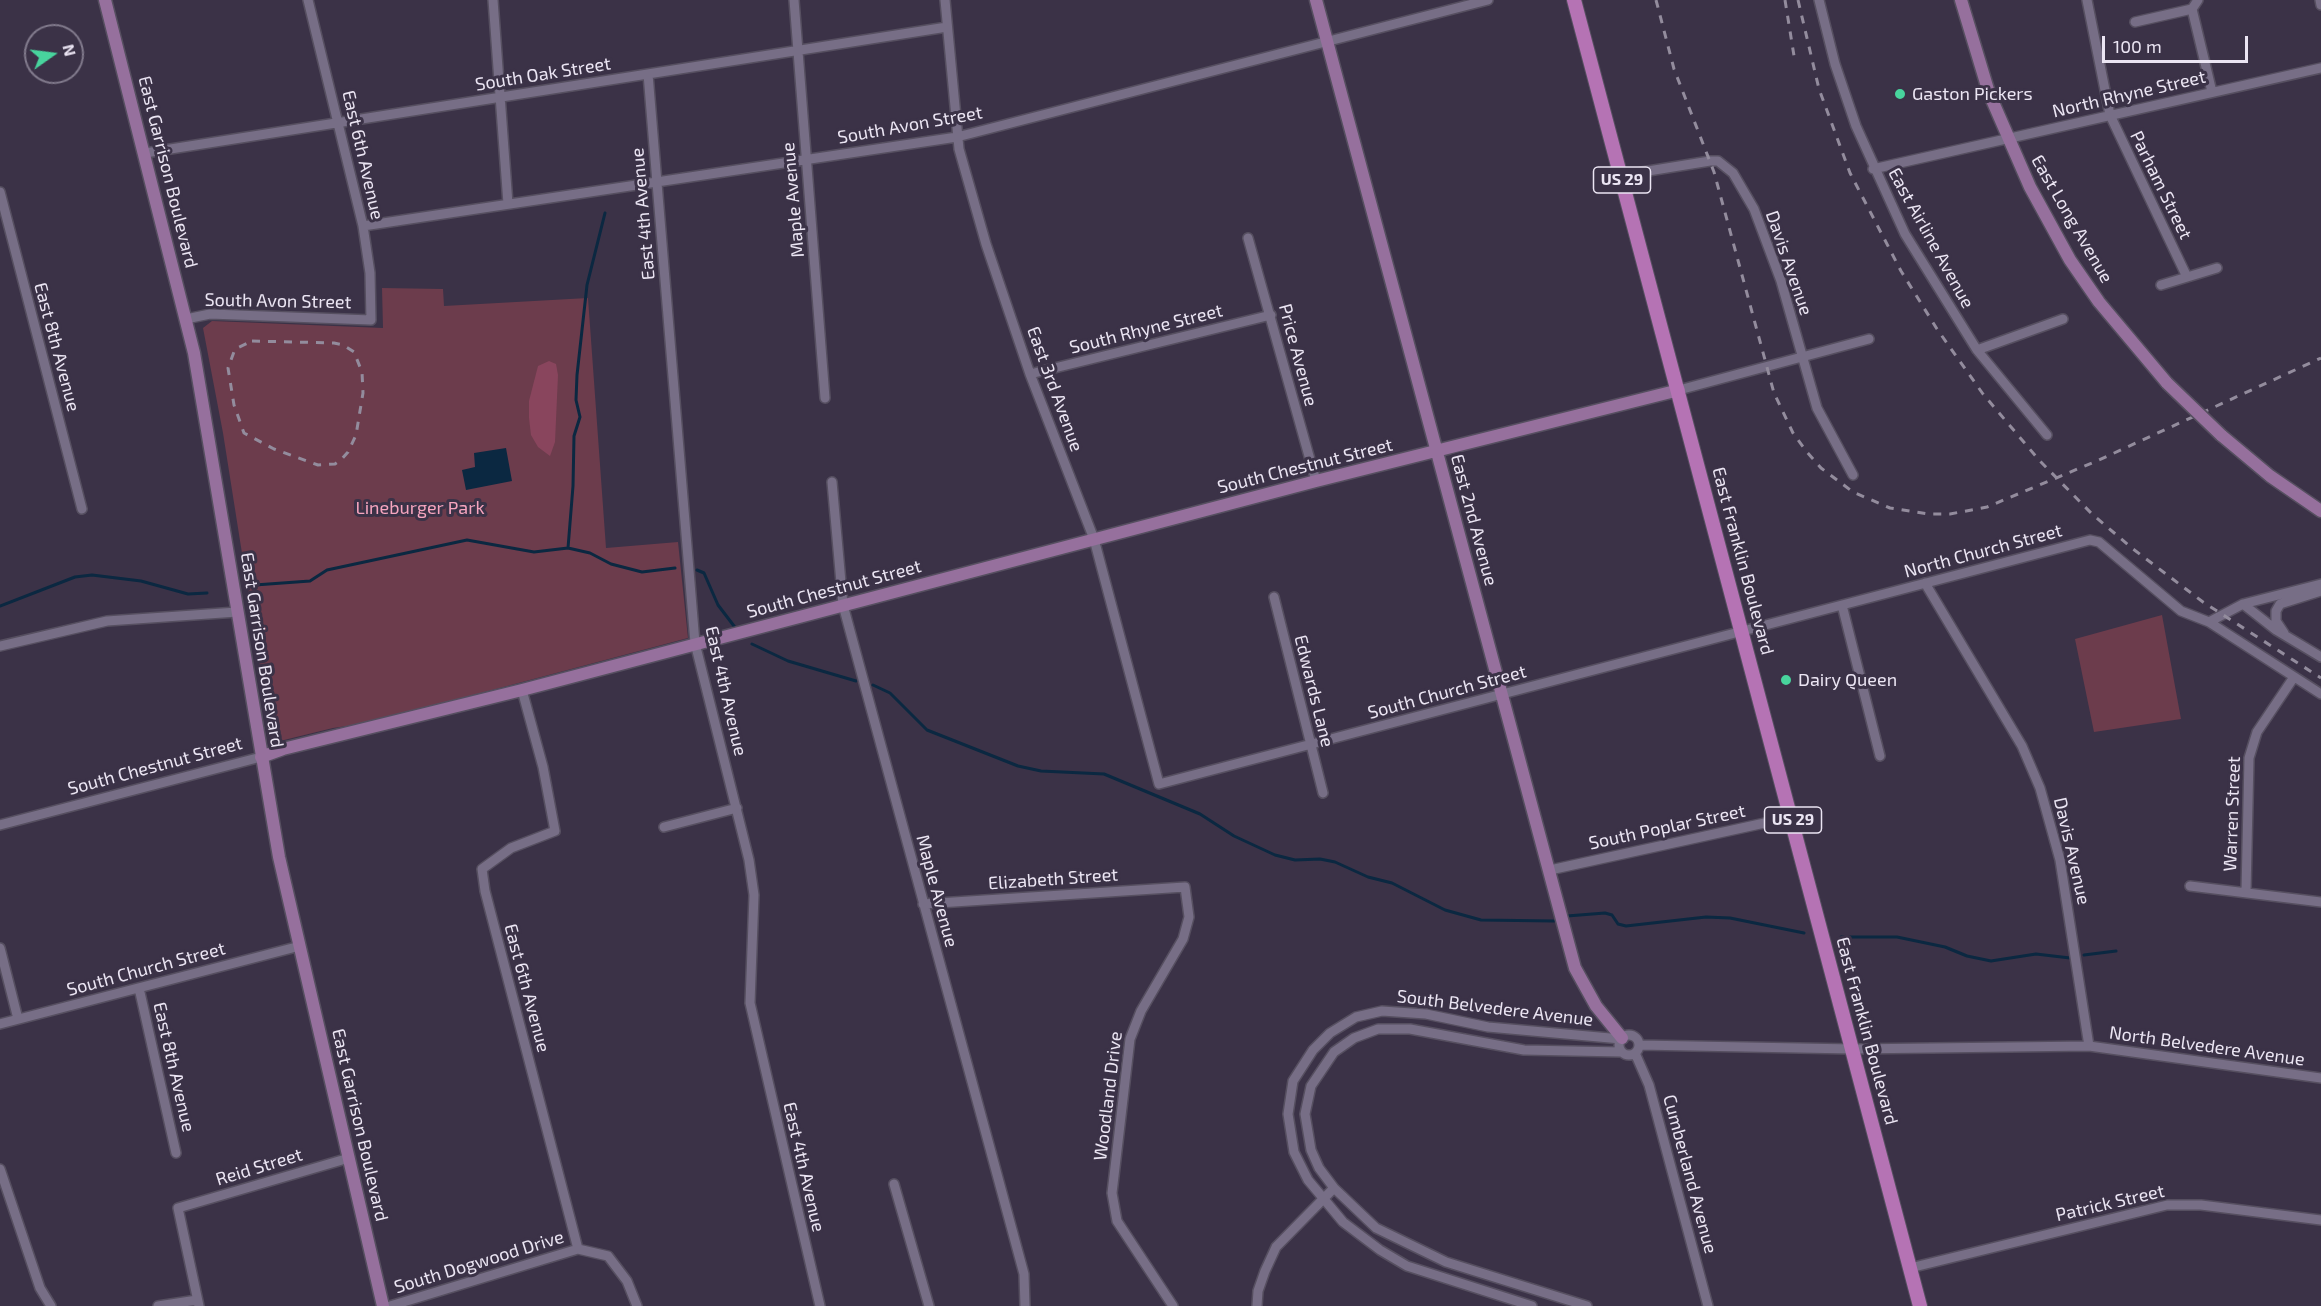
<!DOCTYPE html>
<style>
body{margin:0}
#map{position:relative;width:2321px;height:1306px;overflow:hidden;background:#3b3247;font-family:"Exo 2",sans-serif}
canvas{display:block}
.north{position:absolute;left:24px;top:24px;width:60px;height:60px;box-sizing:border-box;background:#3b3247;border:2px solid #817a8c;border-radius:50%;rotate:76deg;font-size:16px;font-weight:700;line-height:24px;text-align:center;color:#ebe5f3}
.north::after{content:'';display:block;margin:auto;width:21px;height:27px;background:#48d49d;clip-path:polygon(50% 0,100% 100%,50% 72%,0 100%)}
.scale{position:absolute;left:2102px;top:36px;width:146px;height:27px;box-sizing:border-box;border:3px solid #ebe5f3;border-top:0;padding-left:8px;font-size:18px;line-height:21px;white-space:nowrap;color:#ebe5f3;-webkit-text-stroke:4px #3b3247;paint-order:stroke}
</style>
<div id="map">
<canvas width="2321" height="1306"></canvas>
<div class="north">N</div>
<div class="scale">100 m</div>
</div>
<script>
const g = document.querySelector('canvas').getContext('2d');
g.lineJoin = 'round';
function fill(path, color) {
  g.fillStyle = color;
  g.fill(path, 'evenodd');
}
function poly(rows) {
  const path = new Path2D();
  for (const r of rows) {
    if (r.length === 3) {
      path.moveTo(r[0] + r[2], r[1]);
      path.arc(r[0], r[1], r[2], 0, 2 * Math.PI);
      continue;
    }
    path.moveTo(r[0], r[1]);
    for (let i = 2; i < r.length; i += 2) path.lineTo(r[i], r[i + 1]);
  }
  return path;
}
function stroke(path, color, width, dash) {
  g.strokeStyle = color;
  g.lineWidth = width;
  g.lineCap = dash ? 'butt' : 'round';
  g.setLineDash(dash || []);
  g.stroke(path);
}
function label(font, color, halo, rows, align = 'center') {
  g.font = font + ' "Exo 2",sans-serif';
  g.lineWidth = 6;
  g.setLineDash([]);
  g.textBaseline = 'middle';
  g.strokeStyle = halo;
  g.fillStyle = color;
  for (const [text, x, y, turn = 0] of rows) {
    g.save();
    g.translate(x, y);
    g.rotate((+turn || 0) * Math.PI / 180);
    g.textAlign = isNaN(turn) ? turn : align;
    if (halo) g.strokeText(text, 0, 0);
    g.fillText(text, 0, 0);
    g.restore();
  }
}
fill(poly([
 [382,288,443,289,444,306,588,298,606,548,678,542,688,638,368,723,333,728,280,741,271,737,223,433,203,328,212,321,383,328],
 [2162,615,2181,719,2094,732,2075,639]
]), '#6c3c4c');
fill(poly([
 [549,361,556,364,558,375,555,442,550,456,538,447,531,435,529,418,529,401,538,366]
]), '#89455d');
fill(poly([
 [506,448,512,481,466,490,462,470,475,467,474,453]
]), '#0b2841');
stroke(poly([
 [568,548,573,486,574,436,580,417,576,400,577,375,587,285,605,213],
 [697,570,704,573,718,605,734,626],
 [255,585,310,581,327,570,467,540,534,552,568,548,590,553,611,564,642,572,675,568],
 [0,606,75,577,92,575,141,581,188,594,207,593],
 [752,644,788,661,856,681],
 [873,685,890,693,927,730,1018,766,1041,771,1104,774,1200,814,1234,836,1275,855,1295,860,1320,859,1335,862,1368,877,1392,883,1445,910,1481,920,1554,921],
 [1567,916,1605,913,1612,915,1618,924,1626,926,1706,917,1730,918,1804,933],
 [1841,937,1897,937,1945,947,1967,956,1991,961,2036,954,2070,958],
 [2084,955,2116,951]
]), '#0b2841', 3);
const street = poly([
 [493,0,508,204],
 [794,0,825,398],
 [945,0,959,149,986,244,1030,374,1094,539,1159,784,2090,540,2099,542,2181,611,2209,622,2321,694],
 [1819,0,1835,64,1856,126,1905,234,1977,350,2047,435],
 [2087,0,2110,115,2187,277],
 [2320,0,2321,5],
 [2192,9,2212,92],
 [2135,22,2192,9,2198,0],
 [648,74,695,643,749,860,754,895,750,1003,820,1306],
 [145,153,947,27],
 [1873,169,2321,68],
 [1622,178,1642,172,1710,161,1718,161,1733,173,1754,209,1781,281,1817,408,1853,475],
 [0,192,82,509],
 [363,226,957,137,1488,0],
 [1248,238,1316,481],
 [2161,285,2217,268],
 [186,319,210,314,371,320,370,273,363,226,308,0],
 [1977,350,2063,319],
 [1030,374,1271,315],
 [1679,390,1869,339],
 [832,482,843,605,1024,1274,1025,1306],
 [1925,583,2022,746,2040,788,2060,860,2089,1046],
 [1274,597,1323,793],
 [2243,604,2276,630,2321,657],
 [1842,605,1880,756],
 [2209,622,2243,604,2321,584],
 [2284,633,2276,621,2276,611,2280,604,2321,591],
 [0,646,107,621,237,612],
 [522,690,543,767,555,831,511,848,482,869,485,891,578,1249],
 [0,825,261,757],
 [664,827,737,808],
 [1550,870,1792,817],
 [2190,886,2321,902],
 [2246,892,2249,758,2257,732,2294,677],
 [923,904,1185,887,1189,917,1183,939,1141,1011,1130,1039,1112,1193,1117,1221,1173,1306],
 [0,948,18,1019],
 [139,988,176,1153],
 [0,1024,300,946],
 [1629,1045,10],
 [1639,1045,1853,1049,2089,1046,2321,1078],
 [1635,1053,1649,1085,1708,1306],
 [0,1169,40,1288,51,1306],
 [894,1184,929,1306],
 [1910,1268,2167,1205,2201,1205,2321,1220],
 [158,1306,197,1300],
 [199,1306,178,1208,349,1158],
 [390,1306,578,1249,608,1256,627,1281,637,1306],
 [1257,1306,1258,1291,1265,1271,1276,1247,1334,1188],
 [1532,1306,1407,1266,1380,1250,1343,1222,1308,1180,1294,1152,1288,1114,1293,1081,1313,1050,1330,1033,1356,1017,1382,1011,1426,1014,1488,1027,1621,1039],
 [1587,1306,1446,1262,1376,1228,1334,1188,1319,1168,1311,1150,1305,1114,1311,1086,1334,1052,1354,1038,1378,1029,1410,1029,1524,1050,1622,1052]
]);
const secondary = poly([
 [105,0,194,353,279,857,383,1306],
 [1316,0,1575,968,1596,1006,1622,1038],
 [1961,0,1989,93,2030,187,2070,260,2099,302,2167,383],
 [2221,435,2270,476,2321,511],
 [261,757,283,749,522,690,1316,481,1679,390]
]);
const primary = poly([
 [1574,0,1920,1306]
]);
stroke(street, '#564f60', 12);
stroke(secondary, '#564f60', 15);
stroke(primary, '#564f60', 16);
stroke(street, '#776e86', 9);
stroke(secondary, '#96709d', 12);
stroke(primary, '#b573b4', 14);
stroke(poly([
 [1656,0,1674,69,1714,172,1774,393,1793,433,1806,451,1821,468,1853,492,1890,508,1929,514,1950,514,1987,507,2099,460,2321,358],
 [1785,0,1795,62],
 [1798,0,1819,89,1850,173,1901,271,1937,329,1983,394,2039,460,2092,514,2133,549,2203,602,2321,678],
 [252,341,334,343,343,345,354,352,362,372,363,393,356,435,348,452,341,460,335,464,318,465,274,449,244,433,234,405,228,368,235,349,252,341]
]), '#938c9d', 3, [8, 8]);
const secondaryBridge = poly([
 [2167,383,2221,435]
]);
stroke(secondaryBridge, '#564f60', 15, []);
stroke(secondaryBridge, '#96709d', 12);
for (const [x, y, r, color] of [
 [1900,94,6,"#48d49d"],
 [1786,680,6,"#48d49d"]
]) {
  const dot = new Path2D();
  dot.arc(x, y, r, 0, 2 * Math.PI);
  g.fillStyle = color;
  g.fill(dot);
  stroke(dot, '#3b3247', 2);
}
for (const [x, y, w] of [
 [1622,180,57],
 [1793,820,57]
]) {
  const box = new Path2D();
  box.roundRect(x - w / 2, y - 13, w, 26, 4.5);
  g.fillStyle = '#3b3247';
  g.fill(box);
  stroke(box, '#ebe5f3', 1.5);
}
label('bold 16px', '#ebe5f3', null, [
 ["US 29",1622,180],
 ["US 29",1793,820]
]);
label('18px', '#ebe5f3', '#3b3247', [
 ["South Oak Street",543,74,-9],
 ["North Rhyne Street",2129,94,-13],
 ["South Avon Street",910,125,-10],
 ["East 6th Avenue",363,155,77],
 ["East Garrison Boulevard",168,172,76],
 ["Parham Street",2161,185,64],
 ["Maple Avenue",793,200,-95],
 ["East 4th Avenue",643,214,-95],
 ["East Long Avenue",2072,219,60],
 ["East Airline Avenue",1931,238,61],
 ["Davis Avenue",1789,263,71],
 ["South Avon Street",278,301,1],
 ["South Rhyne Street",1146,329,-14],
 ["East 8th Avenue",57,347,75],
 ["Price Avenue",1298,355,75],
 ["East 3rd Avenue",1055,389,70],
 ["South Chestnut Street",1305,466,-14],
 ["East 2nd Avenue",1474,520,75],
 ["North Church Street",1983,551,-15],
 ["East Franklin Boulevard",1743,561,75],
 ["South Chestnut Street",834,589,-15],
 ["East Garrison Boulevard",262,650,81],
 ["East 4th Avenue",726,691,77],
 ["Edwards Lane",1314,691,76],
 ["South Church Street",1447,692,-15],
 ["South Chestnut Street",155,766,-15],
 ["Warren Street",2232,814,-88],
 ["South Poplar Street",1667,827,-12],
 ["Davis Avenue",2072,851,77],
 ["Elizabeth Street",1053,879,-4],
 ["Maple Avenue",937,891,75],
 ["South Church Street",146,969,-15],
 ["East 6th Avenue",527,988,75],
 ["South Belvedere Avenue",1495,1008,7],
 ["East Franklin Boulevard",1867,1031,75],
 ["North Belvedere Avenue",2207,1046,8],
 ["East 8th Avenue",174,1067,77],
 ["Woodland Drive",1108,1096,-83],
 ["East Garrison Boulevard",360,1125,77],
 ["Reid Street",259,1167,-17],
 ["East 4th Avenue",804,1167,77],
 ["Cumberland Avenue",1690,1174,75],
 ["Patrick Street",2110,1203,-13],
 ["South Dogwood Drive",479,1262,-17]
]);
label('18px', '#ebe5f3', '#3b3247', [
 ["Gaston Pickers",1912,94],
 ["Dairy Queen",1798,680]
], 'left');
label('18px', '#f7a5bf', '#3b3247', [
 ["Lineburger Park",420,508]
]);
</script>
